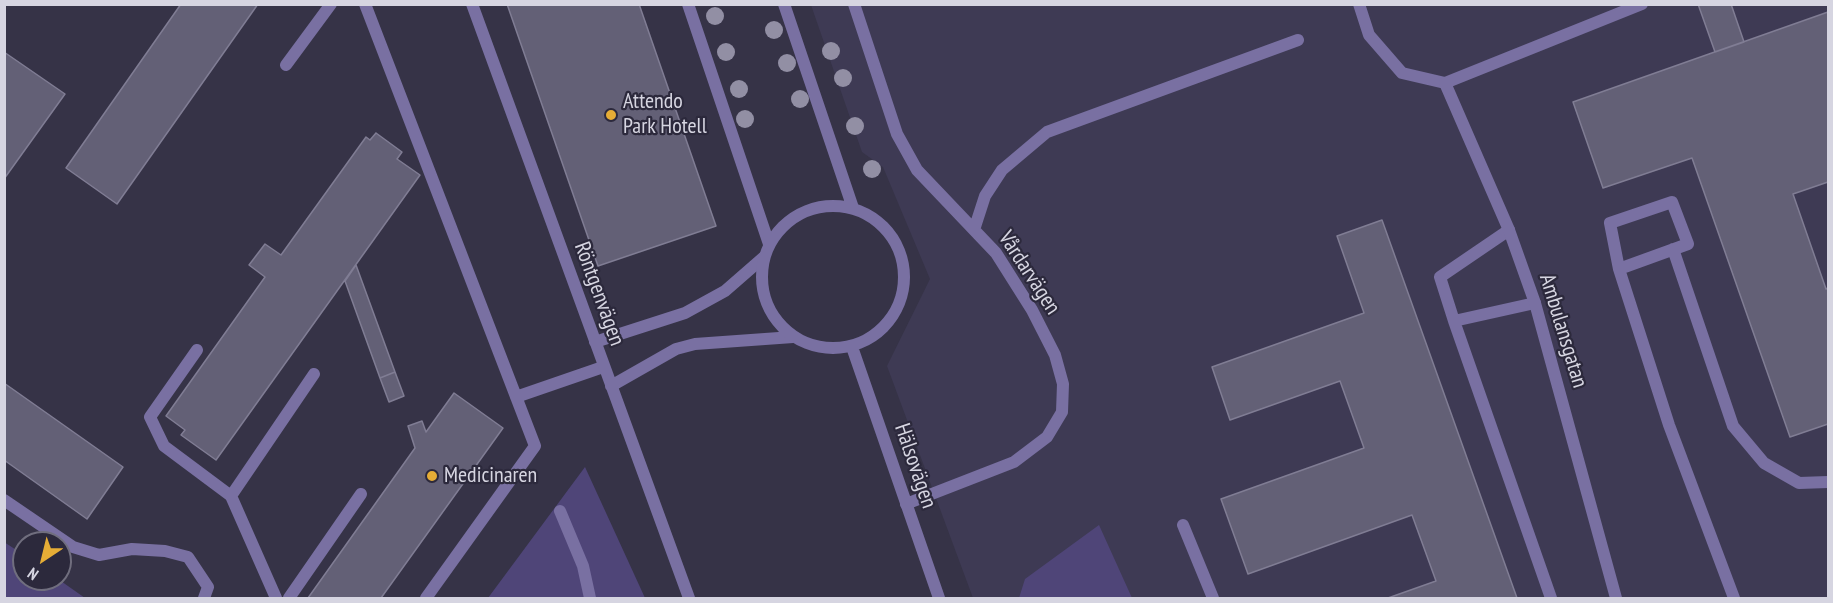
<!DOCTYPE html>
<meta charset="utf-8">
<style>
body{margin:0}
#map{position:relative;width:1833px;height:603px;overflow:hidden;background:#363347;font-family:"PT Sans Narrow",sans-serif}
canvas{display:block}
.frame{position:absolute;inset:0;border:6px solid #d6d5e1;pointer-events:none}
.north{position:absolute;left:12px;top:531px;width:60px;height:60px;box-sizing:border-box;background:#2c293c;border:2px solid #706e7e;border-radius:50%;rotate:215deg;font-size:16px;font-weight:700;line-height:24px;text-align:center;color:#d6d5e1}
.north::after{content:'';display:block;margin:auto;width:21px;height:27px;background:#e6ad36;clip-path:polygon(50% 0,100% 100%,50% 72%,0 100%)}
</style>
<div id="map">
<canvas width="1833" height="603"></canvas>
<div class="frame"></div>
<div class="north">N</div>
</div>
<script>
const g = document.querySelector('canvas').getContext('2d');
g.lineJoin = 'round';
function fill(path, color) {
  g.fillStyle = color;
  g.fill(path, 'evenodd');
}
function poly(rows) {
  const path = new Path2D();
  for (const r of rows) {
    if (r.length === 3) {
      path.moveTo(r[0] + r[2], r[1]);
      path.arc(r[0], r[1], r[2], 0, 2 * Math.PI);
      continue;
    }
    path.moveTo(r[0], r[1]);
    for (let i = 2; i < r.length; i += 2) path.lineTo(r[i], r[i + 1]);
  }
  return path;
}
function stroke(path, color, width, dash) {
  g.strokeStyle = color;
  g.lineWidth = width;
  g.lineCap = dash ? 'butt' : 'round';
  g.setLineDash(dash || []);
  g.stroke(path);
}
function label(font, color, halo, rows, align = 'center') {
  g.font = font + ' "PT Sans Narrow",sans-serif';
  g.lineWidth = 4.5;
  g.setLineDash([]);
  g.textBaseline = 'middle';
  g.strokeStyle = halo;
  g.fillStyle = color;
  for (const [text, x, y, turn = 0] of rows) {
    g.save();
    g.translate(x, y);
    g.rotate((+turn || 0) * Math.PI / 180);
    g.textAlign = isNaN(turn) ? turn : align;
    if (halo) g.strokeText(text, 0, 0);
    g.fillText(text, 0, 0);
    g.restore();
  }
}
fill(poly([
 [811,5,1828,5,1828,598,973,598,887,366,930,279,883,167,862,152]
]), '#3e3a54');
fill(poly([
 [585,467,645,598,488,598],
 [1099,525,1132,598,1019,598,1025,579],
 [4,542,24,555,24,579,58,579,85,598,5,598]
]), '#4f4578');
const building = poly([
 [181,4,258,4,117,204,66,168,181,4],
 [507,4,639,4,716,226,598,266,507,4],
 [1698,4,1731,4,1744,42,1715,52,1698,4],
 [1828,12,1828,182,1793,194,1826,289,1828,288,1828,424,1790,437,1692,158,1603,188,1573,102,1828,12],
 [4,52,65,94,4,179,4,52],
 [376,133,402,152,397,159,420,175,216,460,181,435,185,430,166,416,265,277,249,265,265,244,281,255,366,137,370,140,376,133],
 [1382,220,1517,598,1388,598,1436,581,1412,515,1248,574,1221,499,1364,448,1340,381,1230,420,1212,367,1364,313,1337,236,1382,220],
 [356,265,395,372,380,378,345,281,356,265],
 [395,372,404,396,389,402,380,378,395,372],
 [4,383,123,467,87,519,4,460,4,383],
 [454,393,503,428,381,598,308,598,415,448,408,426,422,421,426,432,454,393]
]);
fill(building, '#636076');
stroke(building, '#807d94', 1.5);
stroke(poly([
 [365,4,535,446,426,598],
 [854,4,897,134,917,170,996,253,1032,310,1055,355,1063,384,1062,412,1047,437,1014,462,906,504],
 [1359,4,1369,35,1402,73,1445,83],
 [286,65,331,4],
 [974,230,985,196,1002,170,1047,132,1298,40],
 [1673,249,1733,426,1764,463,1799,483,1828,482],
 [1619,269,1688,244,1672,202,1610,223,1619,269,1669,425,1734,598],
 [1535,303,1454,321,1551,598],
 [1454,321,1440,277,1509,230],
 [197,350,150,417,164,446,231,496],
 [516,397,603,367],
 [4,500,73,547,99,555,132,549,165,551,188,557,208,587,204,598],
 [560,511,583,566,590,598],
 [1183,525,1213,598],
 [276,598,231,496,314,374],
 [289,598,361,494]
]), '#7970a2', 12);
stroke(poly([
 [472,4,689,598],
 [595,342,685,313,725,291,764,257],
 [611,386,676,349,695,344,793,337],
 [1616,598,1535,303,1509,230,1445,83,1642,4]
]), '#7970a2', 12);
stroke(poly([
 [688,4,769,244],
 [784,4,853,208],
 [833,277,71],
 [852,347,939,598]
]), '#7970a2', 12);
g.fillStyle = '#928fa4';
for (const [x, y] of [
 [715,16],
 [774,30],
 [831,51],
 [726,52],
 [787,63],
 [843,78],
 [739,89],
 [800,99],
 [745,119],
 [855,126],
 [872,169]
]) {
  g.beginPath();
  g.arc(x, y, 9, 0, 2 * Math.PI);
  g.fill();
}
for (const [x, y, r, color] of [
 [611,115,6,"#e6ad36"],
 [432,476,6,"#e6ad36"]
]) {
  const dot = new Path2D();
  dot.arc(x, y, r, 0, 2 * Math.PI);
  g.fillStyle = color;
  g.fill(dot);
  stroke(dot, '#2c293c', 2);
}
label('22px', '#d6d5e1', '#2c293c', [
 ["Attendo",623,102],
 ["Park Hotell",623,127],
 ["Medicinaren",444,476]
], 'left');
label('22px', '#d6d5e1', '#2c293c', [
 ["Vårdarvägen",1029,273,57],
 ["Röntgenvägen",599,294,70],
 ["Ambulansgatan",1563,331,73],
 ["Hälsovägen",915,466,71]
]);
</script>
